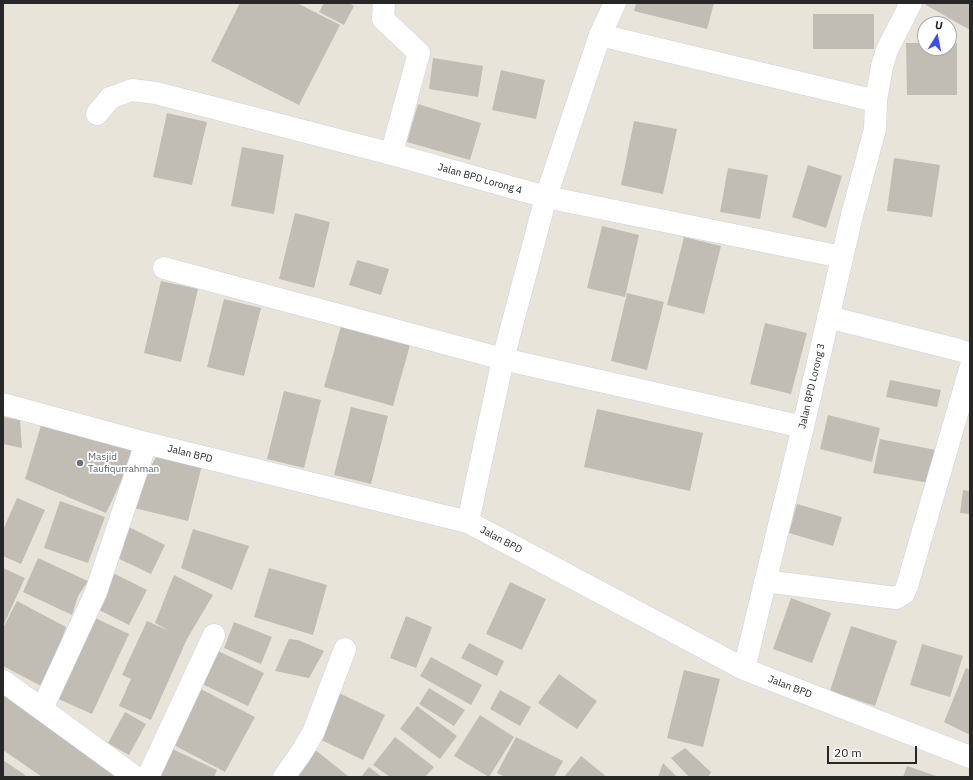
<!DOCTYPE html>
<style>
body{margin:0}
#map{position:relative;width:973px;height:780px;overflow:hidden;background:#e9e4d9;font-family:"IBM Plex Sans",sans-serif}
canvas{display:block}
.frame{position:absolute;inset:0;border:4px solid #272727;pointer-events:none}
.north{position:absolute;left:917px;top:16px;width:40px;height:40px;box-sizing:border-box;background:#fff;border:1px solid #a9a9a9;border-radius:50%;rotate:10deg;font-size:11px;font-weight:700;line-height:16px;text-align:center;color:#272727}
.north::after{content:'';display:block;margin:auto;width:14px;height:18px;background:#3e4cf1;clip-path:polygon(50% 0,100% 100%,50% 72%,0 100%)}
.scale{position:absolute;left:827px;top:746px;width:90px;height:18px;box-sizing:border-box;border:2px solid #272727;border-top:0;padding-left:5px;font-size:12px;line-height:14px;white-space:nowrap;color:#272727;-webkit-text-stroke:3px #fff;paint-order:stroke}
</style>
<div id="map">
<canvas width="973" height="780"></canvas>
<div class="frame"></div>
<div class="north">U</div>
<div class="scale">20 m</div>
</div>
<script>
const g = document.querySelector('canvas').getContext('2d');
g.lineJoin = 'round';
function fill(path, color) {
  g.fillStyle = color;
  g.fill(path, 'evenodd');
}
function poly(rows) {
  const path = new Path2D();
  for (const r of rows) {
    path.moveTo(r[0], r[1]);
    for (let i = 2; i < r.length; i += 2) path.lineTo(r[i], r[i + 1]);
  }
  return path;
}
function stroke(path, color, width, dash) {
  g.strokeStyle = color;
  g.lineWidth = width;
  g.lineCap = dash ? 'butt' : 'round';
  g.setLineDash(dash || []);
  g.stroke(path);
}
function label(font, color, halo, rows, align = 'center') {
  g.font = font + ' "IBM Plex Sans",sans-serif';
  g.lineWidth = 3.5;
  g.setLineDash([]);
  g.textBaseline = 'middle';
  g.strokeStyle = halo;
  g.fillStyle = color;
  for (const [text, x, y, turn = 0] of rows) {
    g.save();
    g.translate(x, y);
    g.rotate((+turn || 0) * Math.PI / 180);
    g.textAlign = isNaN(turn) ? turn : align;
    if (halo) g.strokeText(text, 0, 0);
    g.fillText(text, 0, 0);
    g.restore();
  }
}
fill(poly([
 [240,3,297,3,340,25,299,105,211,61],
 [324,3,349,3,354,6,344,25,319,12],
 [636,3,714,3,707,29,634,11],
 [927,3,970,3,970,30,926,5],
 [813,14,874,14,874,49,813,49],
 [906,43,925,43,925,48,949,48,949,43,957,43,957,95,907,95],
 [433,58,483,66,478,97,429,89],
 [501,70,545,80,536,119,492,110],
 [418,104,481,123,470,160,407,142],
 [167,113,207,122,192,185,153,177],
 [634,121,677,129,663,194,621,185],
 [242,147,284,155,274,214,231,206],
 [894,158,940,165,932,217,887,211],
 [808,165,842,176,826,228,792,217],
 [728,168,768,175,760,219,720,212],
 [295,213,330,222,314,288,279,279],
 [602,226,639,235,625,297,587,288],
 [684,237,721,246,704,314,667,305],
 [357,260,389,269,381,295,349,285],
 [161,281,198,289,181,362,144,353],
 [627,293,664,302,647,370,611,361],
 [224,299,261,308,244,376,207,367],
 [765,323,807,333,791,394,750,384],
 [341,326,410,345,393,406,324,387],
 [890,380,941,390,937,407,886,397],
 [284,391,321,400,304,468,267,459],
 [351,407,388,416,371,484,334,475],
 [597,409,703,433,690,491,584,467],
 [828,415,880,428,872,462,820,449],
 [3,417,20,420,22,448,3,444],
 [42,422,137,448,106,513,25,479],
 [880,439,936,450,929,483,873,473],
 [157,455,202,465,188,521,130,507],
 [963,490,970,491,970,514,960,513],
 [17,498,45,510,21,564,3,556,3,530],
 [60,501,105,517,88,563,44,548],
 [797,504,842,517,833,546,789,533],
 [125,525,165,545,151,574,111,555],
 [193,529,249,546,232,590,181,568],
 [38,558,88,581,78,596,72,615,23,592],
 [3,568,25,578,3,626],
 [269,568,327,585,313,635,254,617],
 [111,572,147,590,129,625,93,607],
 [174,575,213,595,187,639,151,720,119,706,131,679,122,675,147,621,169,631,155,623],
 [510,582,546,599,522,650,486,634],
 [791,598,831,613,812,663,773,649],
 [17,601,66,627,45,688,3,666,3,628],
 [91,616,129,634,92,714,54,697],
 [406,616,432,627,416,668,390,658],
 [234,622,272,637,261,664,224,648],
 [851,626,897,641,875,706,830,691],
 [289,639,298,640,324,651,309,678,275,671],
 [469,643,504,661,497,676,461,658],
 [922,644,963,656,950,697,910,685],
 [216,650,264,673,248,706,200,683],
 [431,657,482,685,471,705,420,676],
 [966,668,970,670,970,735,944,722],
 [684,670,720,679,703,747,667,738],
 [559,674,597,701,577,729,538,703],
 [3,687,120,767,113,777,42,777,3,750],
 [197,687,255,717,225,772,168,742],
 [429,688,465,710,454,726,419,704],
 [500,690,531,707,520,726,490,709],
 [335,691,385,715,363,760,313,736],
 [417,706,457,736,440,759,400,729],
 [125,712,146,724,129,755,108,743],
 [480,715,514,737,489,777,454,756],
 [395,737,434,767,425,777,390,777,373,765],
 [516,737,563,761,554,777,505,777,497,773],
 [164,745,217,770,214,777,163,777,153,771],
 [313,748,349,777,289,777],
 [685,748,711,772,708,777,689,777,671,758],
 [581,756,607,777,564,777],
 [3,760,25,775,27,777,3,777],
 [663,763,677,777,658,777],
 [907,766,939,777,903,777],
 [369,767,382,777,361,777]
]), '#c1bdb5');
const street = poly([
 [384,3,383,19,419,53,393,148],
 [615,3,600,35,546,197,842,257],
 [600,35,876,101],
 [97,114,110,98,132,90,156,93,392,154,546,197,503,359,468,522],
 [164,268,503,359,803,427],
 [828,317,959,350,967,353,970,357],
 [3,404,146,443,468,522,744,669,970,757],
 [765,581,888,597,896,598,904,593,907,586,970,369],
 [744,669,803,427,852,215,875,129,876,101,882,66,887,50,911,3],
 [3,681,135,777],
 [42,709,96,592,146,443],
 [148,777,214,635],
 [284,777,301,753,313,733,345,649]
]);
stroke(street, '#ced0e0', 23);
stroke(street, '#fff', 22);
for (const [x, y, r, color] of [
 [80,463,4,"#6b7280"]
]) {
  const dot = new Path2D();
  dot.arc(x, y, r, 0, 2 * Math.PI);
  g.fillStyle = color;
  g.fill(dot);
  stroke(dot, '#fff', 1.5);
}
label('10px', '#272727', '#fff', [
 ["Jalan BPD Lorong 4",480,179,16],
 ["Jalan BPD Lorong 3",812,386,-77],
 ["Jalan BPD",190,454,14],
 ["Jalan BPD",501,540,28],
 ["Jalan BPD",790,687,21]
]);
label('10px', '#5b616d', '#fff', [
 ["Masjid",88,457],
 ["Taufiqurrahman",88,469]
], 'left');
</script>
